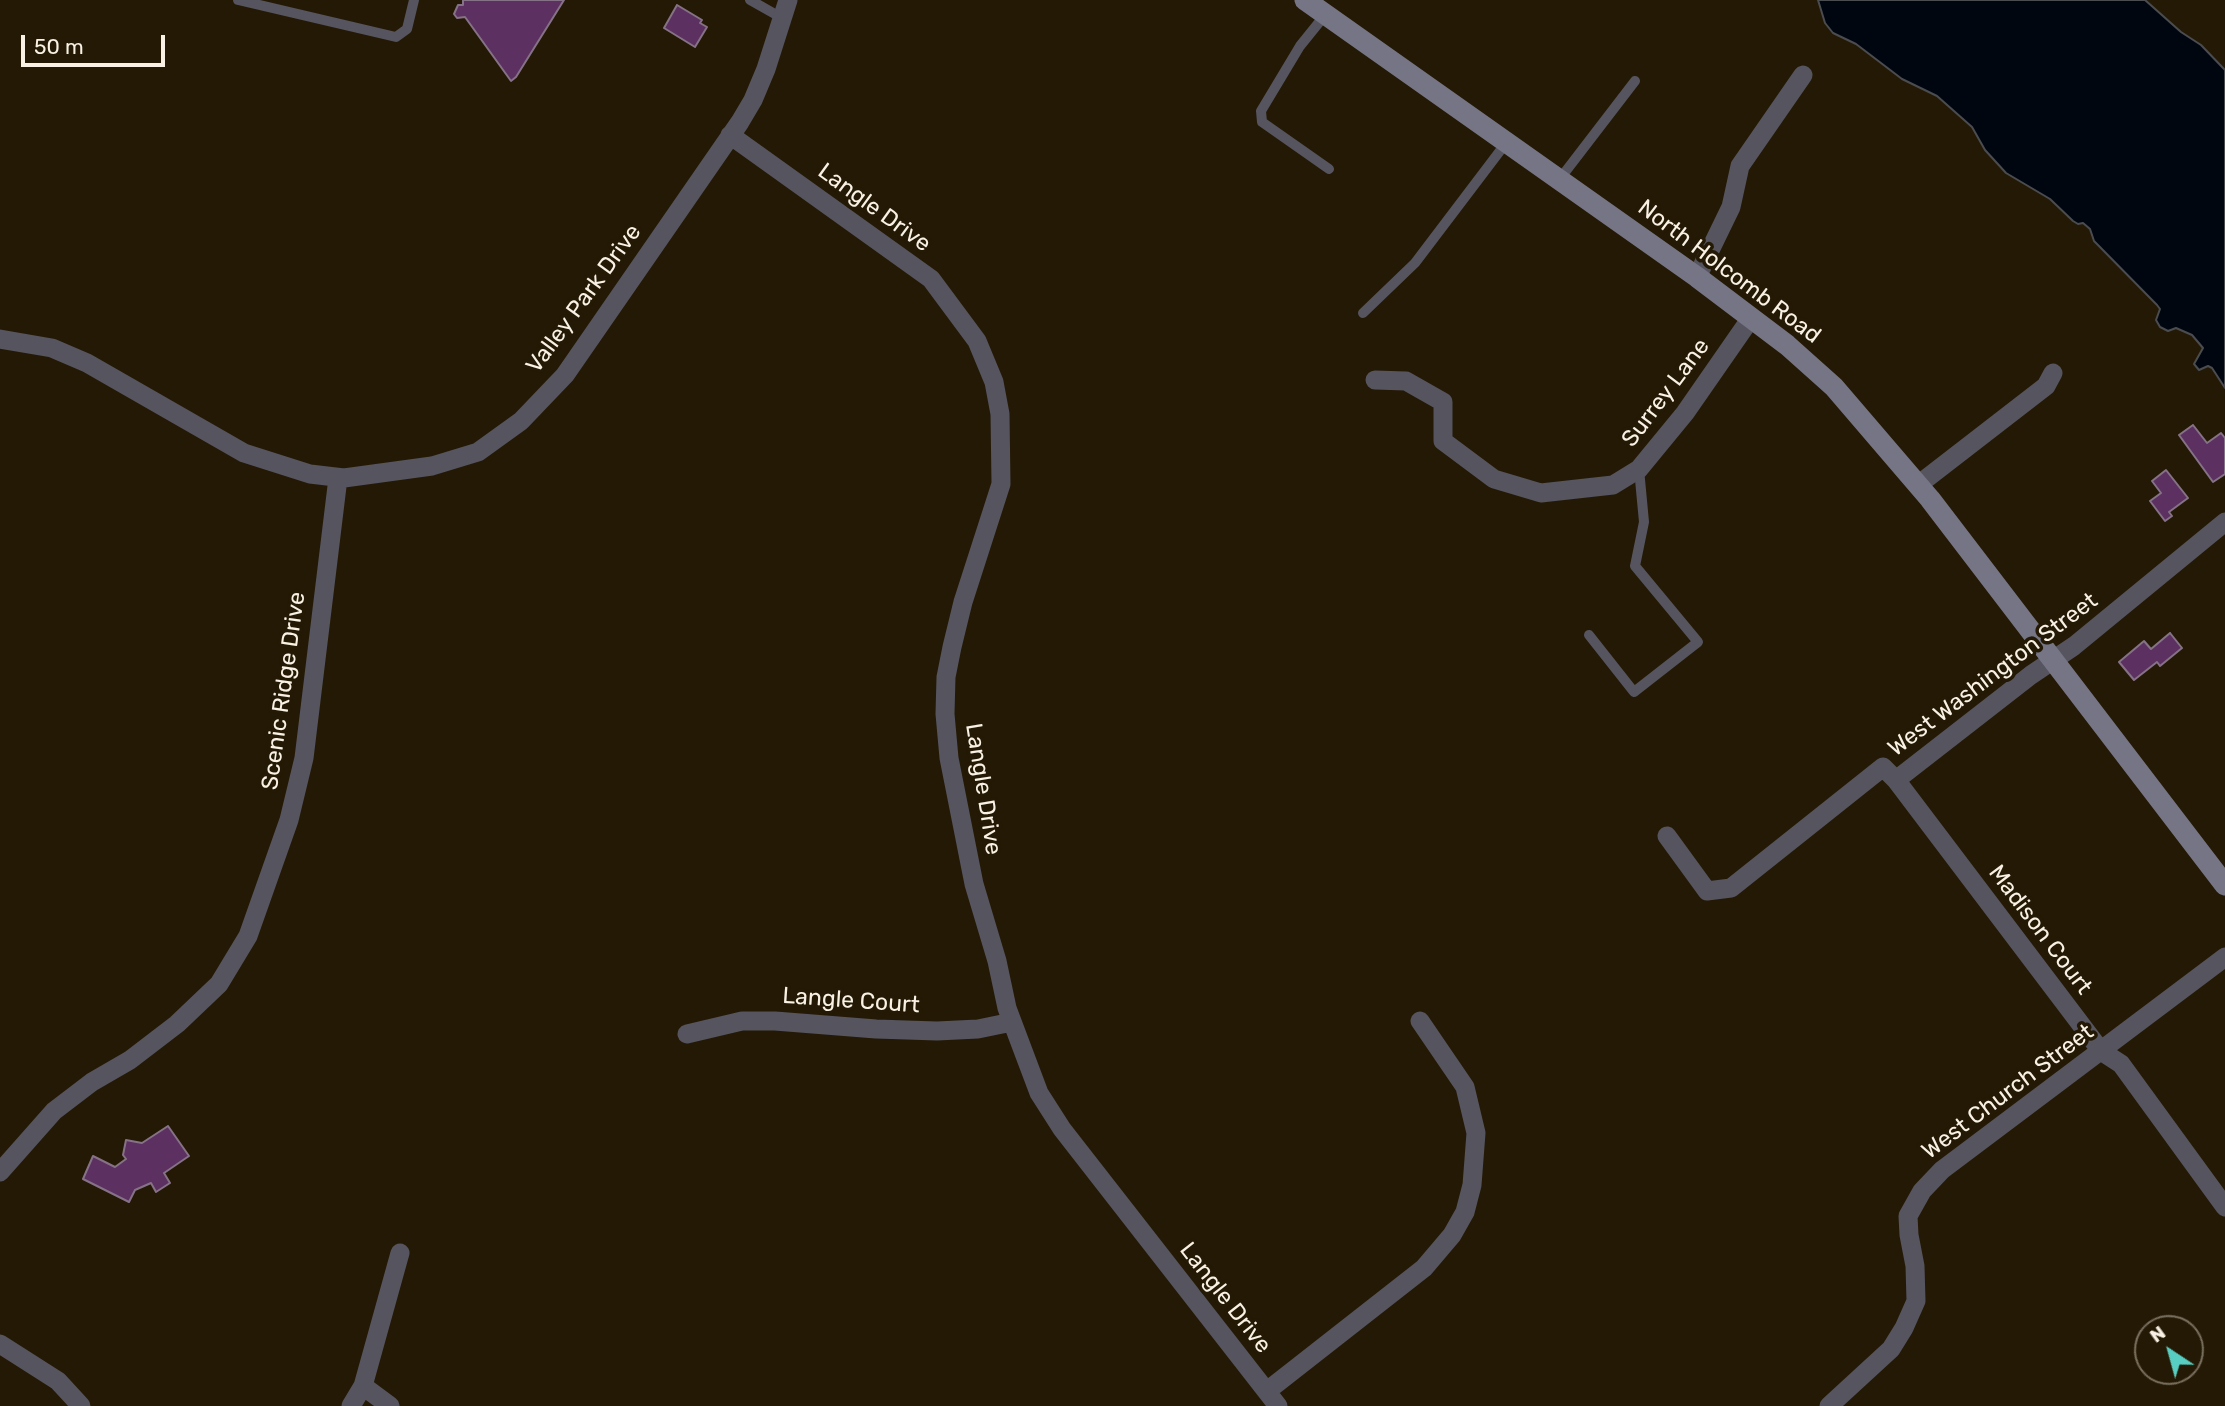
<!DOCTYPE html>
<style>
body{margin:0}
#map{position:relative;width:2225px;height:1406px;overflow:hidden;background:#241904;font-family:Rubik,sans-serif}
canvas{display:block}
.north{position:absolute;left:2134px;top:1315px;width:70px;height:70px;box-sizing:border-box;background:#241904;border:2px solid #796f5e;border-radius:50%;rotate:324deg;font-size:19px;font-weight:700;line-height:28px;text-align:center;color:#f8f1e4}
.north::after{content:'';display:block;margin:auto;width:24px;height:32px;background:#57cec1;clip-path:polygon(50% 0,100% 100%,50% 72%,0 100%)}
.scale{position:absolute;left:21px;top:35px;width:144px;height:32px;box-sizing:border-box;border:4px solid #f8f1e4;border-top:0;padding-left:9px;font-size:21px;line-height:24px;white-space:nowrap;color:#f8f1e4;-webkit-text-stroke:5px #241904;paint-order:stroke}
</style>
<div id="map">
<canvas width="2225" height="1406"></canvas>
<div class="north">N</div>
<div class="scale">50 m</div>
</div>
<script>
const g = document.querySelector('canvas').getContext('2d');
g.lineJoin = 'round';
function fill(path, color) {
  g.fillStyle = color;
  g.fill(path, 'evenodd');
}
function poly(rows) {
  const path = new Path2D();
  for (const r of rows) {
    path.moveTo(r[0], r[1]);
    for (let i = 2; i < r.length; i += 2) path.lineTo(r[i], r[i + 1]);
  }
  return path;
}
function stroke(path, color, width, dash) {
  g.strokeStyle = color;
  g.lineWidth = width;
  g.lineCap = dash ? 'butt' : 'round';
  g.setLineDash(dash || []);
  g.stroke(path);
}
function label(font, color, halo, rows, align = 'center') {
  g.font = font + ' Rubik,sans-serif';
  g.lineWidth = 7;
  g.setLineDash([]);
  g.textBaseline = 'middle';
  g.strokeStyle = halo;
  g.fillStyle = color;
  for (const [text, x, y, turn = 0] of rows) {
    g.save();
    g.translate(x, y);
    g.rotate((+turn || 0) * Math.PI / 180);
    g.textAlign = isNaN(turn) ? turn : align;
    if (halo) g.strokeText(text, 0, 0);
    g.fillText(text, 0, 0);
    g.restore();
  }
}
const water = poly([
 [1818,0,2145,0,2181,32,2201,45,2225,70,2225,388,2212,368,2208,366,2199,370,2194,364,2203,348,2192,335,2176,328,2168,331,2160,327,2156,320,2160,309,2157,305,2094,241,2090,229,2083,223,2078,224,2073,221,2050,199,2006,173,1985,150,1972,127,1937,96,1902,79,1856,44,1833,33,1825,23,1818,0]
]);
fill(water, '#000610');
stroke(water, '#4a4c50', 2);
const building = poly([
 [463,0,564,0,516,77,511,81,465,17,457,18,454,14,458,5,463,5,463,0],
 [677,5,702,20,700,23,707,27,695,47,664,28,677,5],
 [2193,425,2207,443,2221,433,2225,438,2225,474,2213,482,2179,435,2193,425],
 [2166,470,2188,498,2169,512,2172,516,2165,521,2150,501,2161,493,2152,481,2166,470],
 [2170,633,2182,648,2160,666,2157,662,2134,680,2119,662,2144,641,2151,649,2170,633],
 [168,1126,189,1156,164,1173,170,1183,156,1192,151,1183,135,1190,129,1202,83,1179,93,1156,115,1167,126,1159,123,1155,126,1140,142,1143,168,1126]
]);
fill(building, '#5c3060');
stroke(building, '#857286', 2);
stroke(poly([
 [238,0,396,37,407,29,414,0],
 [750,0,782,18],
 [1325,15,1300,46,1261,111,1262,122,1329,169],
 [1559,180,1635,81],
 [1363,313,1415,263,1506,143],
 [1589,635,1634,692,1698,642,1635,566,1644,522,1639,469]
]), '#55545f', 10);
stroke(poly([
 [730,135,931,279,977,341,994,382,1000,414,1001,484,963,602,952,647,946,677,945,714,949,758,974,884,997,961,1007,1008,1039,1093,1062,1129,1278,1406],
 [1697,277,1731,207,1740,166,1803,75],
 [0,339,52,348,87,363,244,453,310,474,344,478,432,466,478,452,521,421,565,375,740,122,753,100,766,69,788,0],
 [1375,380,1406,381,1443,402,1443,441,1494,479,1541,493,1613,485,1639,469,1685,413,1751,318],
 [1918,485,2046,386,2053,373],
 [1896,780,2031,675,2074,646,2225,522],
 [1667,836,1707,891,1731,888,1883,767,1896,780,2101,1051,2121,1064,2225,1207],
 [687,1034,742,1021,775,1021,876,1029,937,1031,978,1029,1012,1022],
 [0,1172,54,1111,92,1082,130,1060,177,1024,219,984,248,936,289,820,304,758,338,478],
 [0,1344,58,1381,81,1406],
 [363,1386,390,1406],
 [1267,1391,1424,1268,1452,1235,1465,1212,1472,1185,1476,1133,1465,1087,1420,1021],
 [351,1406,363,1386,400,1253],
 [1829,1406,1891,1349,1904,1328,1916,1301,1915,1266,1909,1235,1908,1216,1922,1191,1942,1170,2225,957]
]), '#55545f', 19);
stroke(poly([
 [1305,0,1697,277,1787,345,1834,387,1930,499,2225,885]
]), '#767586', 21);
label('23px', '#f8f1e4', '#241904', [
 ["Langle Drive",874,208,36],
 ["North Holcomb Road",1729,272,37],
 ["Valley Park Drive",584,299,-54],
 ["Surrey Lane",1666,393,-53],
 ["West Washington Street",1993,675,-37],
 ["Scenic Ridge Drive",284,691,-82],
 ["Langle Drive",983,789,81],
 ["Madison Court",2040,930,53],
 ["Langle Court",851,1001,4],
 ["West Church Street",2008,1092,-37],
 ["Langle Drive",1225,1298,52]
]);
</script>
